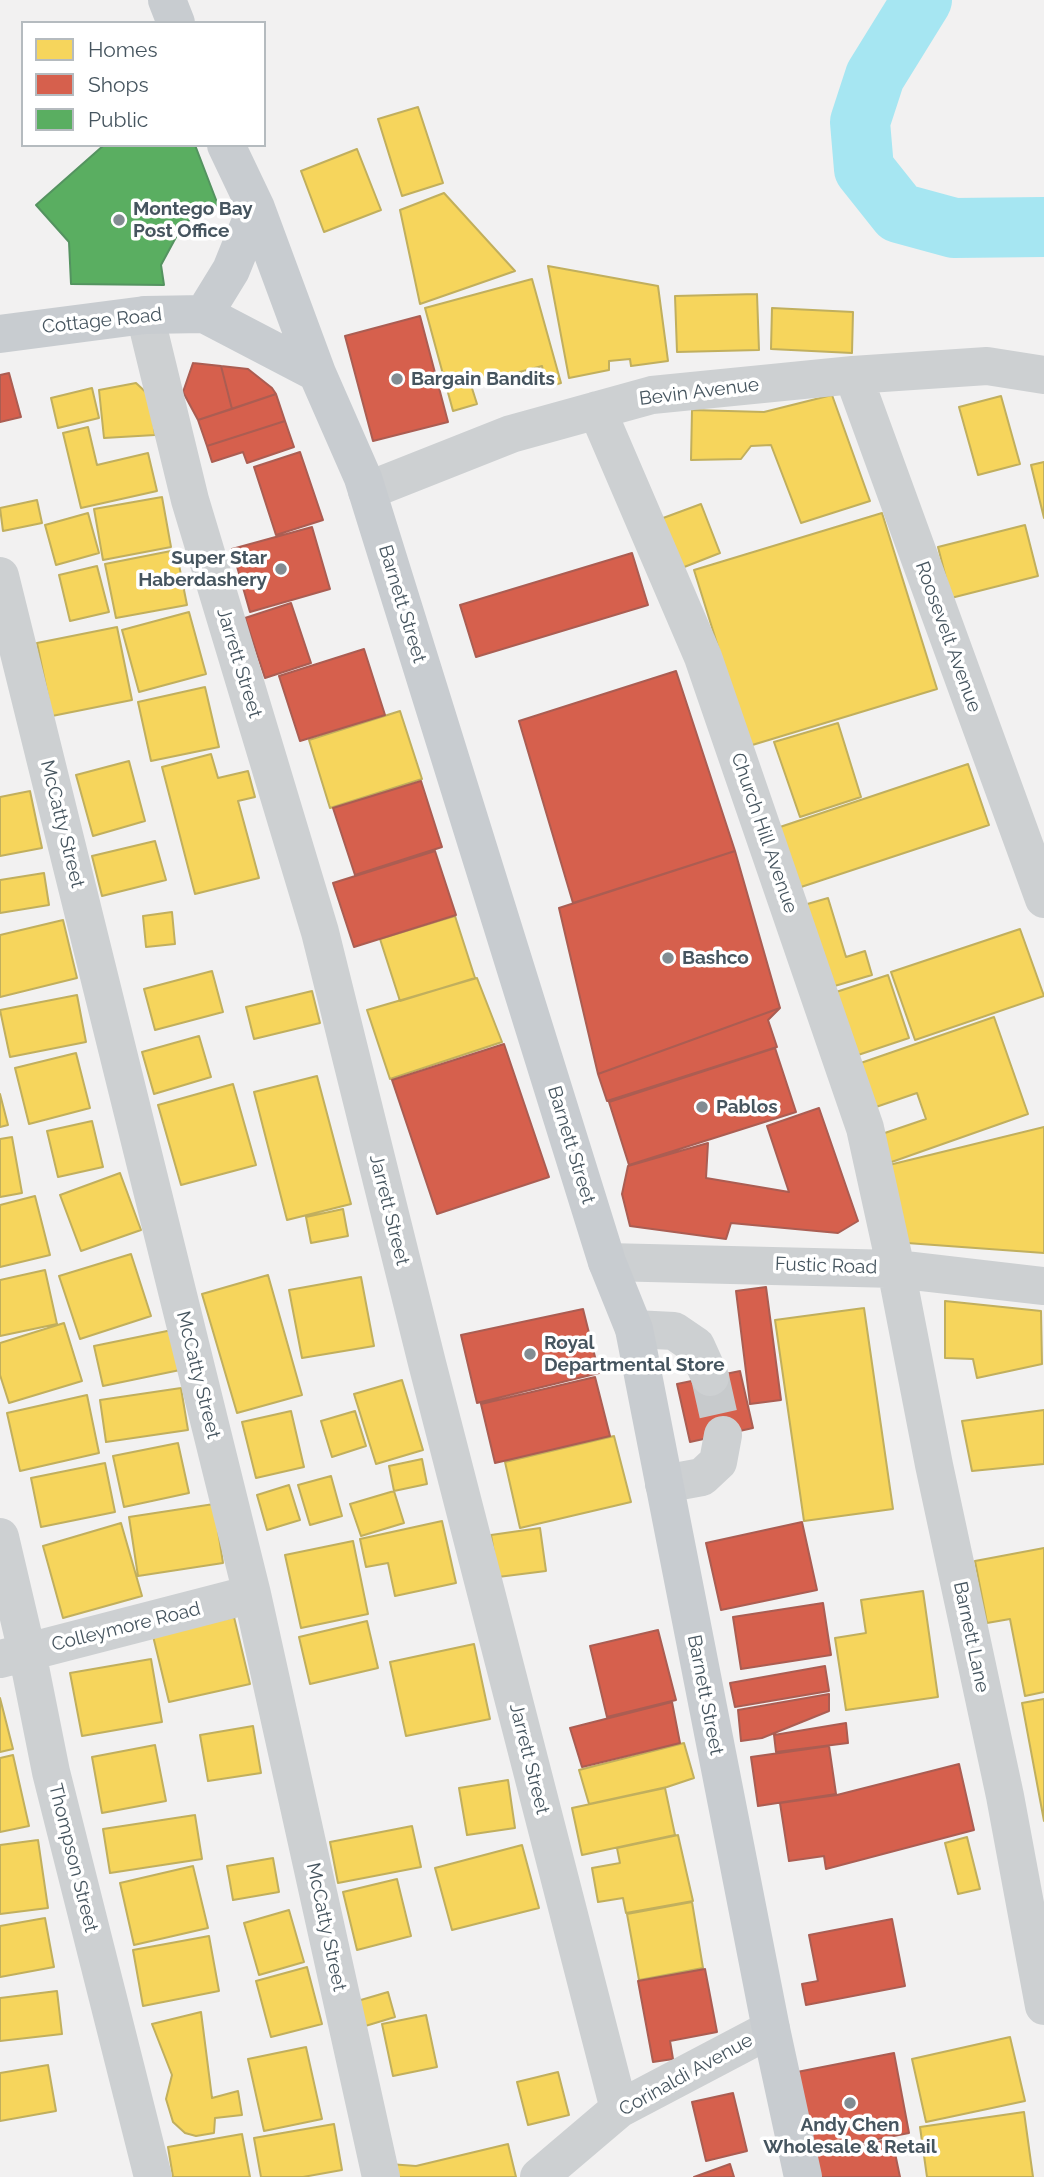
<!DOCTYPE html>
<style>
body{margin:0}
#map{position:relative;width:1044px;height:2177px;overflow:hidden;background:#f2f1f1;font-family:Raleway,sans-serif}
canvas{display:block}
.legend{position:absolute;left:21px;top:21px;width:245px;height:126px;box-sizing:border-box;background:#fff;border:2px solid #b5bbbf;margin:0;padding:9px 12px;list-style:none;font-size:21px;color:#46555f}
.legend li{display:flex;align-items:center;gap:14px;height:35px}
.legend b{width:35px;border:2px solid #b5bbbf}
</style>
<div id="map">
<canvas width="1044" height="2177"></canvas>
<ul class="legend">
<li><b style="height:19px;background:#f6d55c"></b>Homes</li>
<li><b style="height:19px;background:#d6604d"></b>Shops</li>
<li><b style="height:19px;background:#5aae61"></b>Public</li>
</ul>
</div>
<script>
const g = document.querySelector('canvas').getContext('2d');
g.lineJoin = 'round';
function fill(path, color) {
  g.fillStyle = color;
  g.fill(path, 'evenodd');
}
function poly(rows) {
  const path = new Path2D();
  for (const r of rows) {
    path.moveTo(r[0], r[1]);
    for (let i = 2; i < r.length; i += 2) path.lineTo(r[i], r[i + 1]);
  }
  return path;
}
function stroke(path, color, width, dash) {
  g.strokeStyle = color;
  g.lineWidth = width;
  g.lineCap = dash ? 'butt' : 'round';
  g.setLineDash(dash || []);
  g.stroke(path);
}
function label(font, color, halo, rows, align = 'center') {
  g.font = font + ' Raleway,sans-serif';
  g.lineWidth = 7;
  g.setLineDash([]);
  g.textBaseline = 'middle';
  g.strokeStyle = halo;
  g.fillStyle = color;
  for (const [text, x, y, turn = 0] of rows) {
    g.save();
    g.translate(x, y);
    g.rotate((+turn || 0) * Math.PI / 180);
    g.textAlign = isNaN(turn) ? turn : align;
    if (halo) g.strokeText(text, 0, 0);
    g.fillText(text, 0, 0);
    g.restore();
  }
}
const homes = poly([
 [418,107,443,183,402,196,378,119,418,107],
 [357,149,381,210,324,232,301,171,357,149],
 [444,193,515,271,420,304,400,210,444,193],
 [548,266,658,286,668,361,631,366,630,359,609,361,609,370,569,378,548,266],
 [532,279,561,383,547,387,542,366,471,385,477,404,453,411,425,308,532,279],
 [757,294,759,350,677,352,675,296,757,294],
 [772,308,853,312,852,353,771,349,772,308],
 [136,383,150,396,155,435,104,438,99,390,136,383],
 [92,388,99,418,58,428,51,398,92,388],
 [832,395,870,501,801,523,771,445,751,446,741,459,691,460,692,410,764,412,832,395],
 [1001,396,1020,464,978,475,959,407,1001,396],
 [88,427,97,465,148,453,157,491,81,508,63,433,88,427],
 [1044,462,1044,518,1031,465,1044,462],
 [162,497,171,547,103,560,94,509,162,497],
 [37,500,42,523,3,531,0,508,37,500],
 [701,504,720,553,674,571,655,521,701,504],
 [88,513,99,553,56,565,45,525,88,513],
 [882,513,937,689,749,746,694,570,882,513],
 [1025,525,1038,576,951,598,938,547,1025,525],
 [176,550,187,605,116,618,105,564,176,550],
 [97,566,109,612,70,621,59,575,97,566],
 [189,612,206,674,139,692,122,630,189,612],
 [117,627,132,700,52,716,37,643,117,627],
 [205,687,219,747,151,761,138,702,205,687],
 [400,711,422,779,330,808,309,740,400,711],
 [838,723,861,797,800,817,774,742,838,723],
 [211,754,218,778,248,771,255,797,238,801,259,878,195,894,162,767,211,754],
 [129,761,145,821,93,836,76,775,129,761],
 [968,764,989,825,798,888,777,828,968,764],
 [30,791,42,848,0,856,0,797,30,791],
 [155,841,166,880,102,896,92,856,155,841],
 [44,873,49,905,0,913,0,880,44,873],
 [828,898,846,957,865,951,872,975,821,990,797,907,828,898],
 [172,912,175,944,146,947,143,916,172,912],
 [455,916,475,978,400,1001,380,939,455,916],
 [63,920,77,978,0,997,0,935,63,920],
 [1020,929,1044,996,915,1040,891,972,1020,929],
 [212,971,223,1012,155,1030,144,989,212,971],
 [888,975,909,1038,852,1057,830,994,888,975],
 [477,978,502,1042,390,1079,367,1010,477,978],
 [312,991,320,1023,254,1039,246,1007,312,991],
 [77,995,86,1042,10,1057,0,1010,77,995],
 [994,1017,1028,1114,883,1165,873,1137,926,1119,917,1093,867,1110,852,1066,994,1017],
 [199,1036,211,1077,154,1094,142,1052,199,1036],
 [76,1053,90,1108,29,1124,15,1068,76,1053],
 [317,1076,351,1204,287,1220,254,1092,317,1076],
 [233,1084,256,1165,181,1185,158,1105,233,1084],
 [0,1094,8,1125,0,1127,0,1094],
 [92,1121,103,1167,58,1177,47,1131,92,1121],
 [1044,1127,1044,1253,907,1243,885,1166,1044,1127],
 [12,1137,22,1193,0,1197,0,1139,12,1137],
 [120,1173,141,1230,81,1251,60,1195,120,1173],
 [35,1196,50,1255,0,1267,0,1205,35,1196],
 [343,1209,348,1236,311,1243,306,1217,343,1209],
 [131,1254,151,1316,80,1339,59,1276,131,1254],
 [45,1270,57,1324,0,1336,0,1280,45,1270],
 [268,1275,302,1395,237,1413,202,1294,268,1275],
 [361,1277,374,1346,302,1358,289,1290,361,1277],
 [945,1301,1041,1311,1042,1364,977,1378,973,1359,945,1358,945,1301],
 [864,1308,893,1509,804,1521,775,1320,864,1308],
 [64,1323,82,1381,9,1403,0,1375,0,1343,64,1323],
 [172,1330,180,1370,103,1386,94,1346,172,1330],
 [402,1380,423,1450,376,1464,354,1394,402,1380],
 [181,1388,188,1430,106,1442,100,1400,181,1388],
 [87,1395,99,1453,20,1471,7,1413,87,1395],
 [1044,1410,1044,1464,972,1471,962,1421,1044,1410],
 [291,1411,304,1467,256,1478,242,1422,291,1411],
 [355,1411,366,1446,332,1457,321,1421,355,1411],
 [614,1436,631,1502,520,1528,505,1462,614,1436],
 [178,1443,189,1493,124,1507,113,1456,178,1443],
 [422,1459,427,1484,394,1491,389,1466,422,1459],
 [105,1463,115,1512,41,1527,31,1478,105,1463],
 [331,1476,342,1516,310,1525,298,1485,331,1476],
 [289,1485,300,1520,267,1530,257,1495,289,1485],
 [394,1491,404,1523,361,1536,350,1504,394,1491],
 [214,1504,223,1563,138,1576,129,1517,214,1504],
 [442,1521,456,1583,395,1596,388,1563,366,1567,360,1539,442,1521],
 [121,1523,142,1596,63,1618,43,1546,121,1523],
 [540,1528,546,1571,498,1577,491,1535,540,1528],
 [353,1541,368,1614,301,1628,285,1555,353,1541],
 [1044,1548,1044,1692,1025,1696,1010,1619,987,1623,975,1561,1044,1548],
 [923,1591,938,1697,846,1710,835,1638,866,1633,861,1600,923,1591],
 [234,1617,250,1684,169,1702,153,1636,234,1617],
 [367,1621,378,1668,310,1684,299,1637,367,1621],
 [474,1644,490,1719,406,1736,390,1662,474,1644],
 [151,1659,162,1722,82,1736,70,1673,151,1659],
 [0,1698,13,1749,0,1752,0,1698],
 [1044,1699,1044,1821,1022,1703,1044,1699],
 [253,1726,261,1773,208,1781,200,1735,253,1726],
 [684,1743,694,1778,667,1787,589,1804,579,1770,684,1743],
 [155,1745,166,1801,102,1813,92,1757,155,1745],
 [13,1755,29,1826,0,1832,0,1758,13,1755],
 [508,1780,515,1828,467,1835,459,1788,508,1780],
 [665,1788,675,1835,582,1855,572,1808,665,1788],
 [195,1815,202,1859,110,1873,103,1829,195,1815],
 [412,1826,421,1867,338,1883,330,1842,412,1826],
 [678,1835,693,1901,626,1913,623,1898,598,1902,592,1868,620,1863,617,1848,678,1835],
 [967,1837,980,1889,958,1894,945,1843,967,1837],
 [38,1840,48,1908,0,1914,0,1845,38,1840],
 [522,1845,539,1908,452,1930,435,1868,522,1845],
 [273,1858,279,1892,233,1900,227,1866,273,1858],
 [193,1866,208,1928,134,1945,120,1883,193,1866],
 [397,1879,411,1936,357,1950,343,1892,397,1879],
 [692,1902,703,1968,639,1980,627,1914,692,1902],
 [289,1910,304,1962,259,1975,244,1923,289,1910],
 [45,1918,54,1967,0,1977,0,1926,45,1918],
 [209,1936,219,1991,143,2006,133,1950,209,1936],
 [307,1967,322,2024,271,2037,256,1981,307,1967],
 [57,1991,62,2034,0,2041,0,1998,57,1991],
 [388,1992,395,2017,362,2027,354,2002,388,1992],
 [201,2012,212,2098,238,2091,242,2115,215,2118,214,2133,196,2136,185,2133,173,2122,166,2099,172,2075,152,2024,201,2012],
 [426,2015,437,2067,393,2076,382,2024,426,2015],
 [1010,2037,1025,2101,926,2122,912,2059,1010,2037],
 [306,2047,322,2119,264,2131,248,2059,306,2047],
 [48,2065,56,2111,0,2121,0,2073,48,2065],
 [558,2072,569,2115,528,2125,517,2082,558,2072],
 [1024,2112,1033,2177,927,2177,920,2127,1024,2112],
 [334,2124,342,2170,303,2177,261,2177,254,2138,334,2124],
 [242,2134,250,2177,173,2177,168,2147,242,2134],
 [508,2144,516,2177,392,2177,389,2164,416,2166,508,2144]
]);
fill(homes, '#f6d55c');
stroke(homes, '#c1af5d', 2);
const shops = poly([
 [420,316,448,422,373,441,345,336,420,316],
 [193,363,221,366,232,409,198,420,183,392,193,363],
 [221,366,248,369,272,388,276,394,232,409,221,366],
 [9,373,21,417,0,422,0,375,9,373],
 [276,394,285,421,207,446,198,420,276,394],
 [285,421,294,447,247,463,243,452,212,462,207,446,285,421],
 [300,452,323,520,276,535,254,467,300,452],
 [312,527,330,589,250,612,232,549,312,527],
 [632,553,648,605,476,657,460,605,632,553],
 [291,603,311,663,265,678,245,618,291,603],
 [364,649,385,715,300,741,279,676,364,649],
 [676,671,735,851,573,903,519,721,676,671],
 [421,781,442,847,355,875,333,808,421,781],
 [435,851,456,915,354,947,333,883,435,851],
 [735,851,780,1008,598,1074,559,908,735,851],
 [780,1008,768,1020,777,1047,607,1101,598,1074,780,1008],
 [504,1044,549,1177,437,1214,392,1080,504,1044],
 [775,1048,796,1112,629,1165,609,1102,775,1048],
 [819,1108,858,1221,838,1233,731,1223,726,1239,630,1226,622,1194,628,1166,708,1143,706,1178,789,1192,767,1126,819,1108],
 [766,1287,781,1400,750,1404,736,1291,766,1287],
 [583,1309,599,1373,477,1403,461,1335,583,1309],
 [740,1371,753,1428,690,1442,677,1384,740,1371],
 [595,1377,610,1436,495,1463,481,1404,595,1377],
 [802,1522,817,1590,721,1610,706,1543,802,1522],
 [823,1603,831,1655,741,1669,733,1617,823,1603],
 [658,1630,676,1700,607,1717,590,1646,658,1630],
 [825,1666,829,1691,735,1707,730,1683,825,1666],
 [829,1694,829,1711,762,1738,741,1741,738,1710,829,1694],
 [672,1702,680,1743,582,1767,570,1728,672,1702],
 [846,1723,848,1743,776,1752,774,1735,846,1723],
 [829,1746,836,1794,758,1806,751,1757,829,1746],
 [959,1764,974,1830,826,1869,824,1856,789,1861,780,1803,837,1795,959,1764],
 [892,1919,905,1986,806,2005,802,1984,818,1981,809,1935,892,1919],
 [705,1969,717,2032,670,2041,673,2059,653,2062,638,1981,705,1969],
 [894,2053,909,2133,807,2153,792,2073,894,2053],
 [733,2093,747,2151,706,2161,692,2102,733,2093],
 [892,2139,900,2177,810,2177,806,2156,892,2139],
 [730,2164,734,2177,694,2177,730,2164]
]);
fill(shops, '#d6604d');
stroke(shops, '#ab5d52', 2);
const public = poly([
 [104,145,195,145,218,205,198,212,181,228,161,265,164,285,71,284,69,242,36,205,104,145]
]);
fill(public, '#5aae61');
stroke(public, '#549360', 2);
stroke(poly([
 [922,0,875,76,860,122,864,169,899,213,954,228,1044,227]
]), '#a6e6f2', 60);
stroke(poly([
 [710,1377,723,1435]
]), '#c7cacc', 38, [38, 19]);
stroke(poly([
 [145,315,190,500,320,932,427,1363,619,2109],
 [853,375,1044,899],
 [597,410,703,657,865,1128,896,1269,934,1465,1005,1796,1044,2006],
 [367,491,511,434,652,395,853,375,987,366,1044,375],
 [0,576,252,1594,381,2177],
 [607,1262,896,1269,1044,1286],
 [634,1329,674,1331,696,1346,710,1377],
 [664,1484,702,1477,718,1462,723,1435],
 [0,1537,27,1652,51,1772,153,2177],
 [0,1659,252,1594],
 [539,2177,619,2109,771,2029]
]), '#cdd0d2', 38);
stroke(poly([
 [167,0,176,23],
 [226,145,256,208,317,373,363,478,607,1262,634,1329,771,2029,803,2177],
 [204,314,231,270,256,208],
 [0,334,145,315,204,314,317,373]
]), '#c8ccd0', 38);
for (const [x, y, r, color] of [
 [119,220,7,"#828c92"],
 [397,379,7,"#828c92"],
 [281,569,7,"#828c92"],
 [668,958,7,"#828c92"],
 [702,1107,7,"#828c92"],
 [530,1354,7,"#828c92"],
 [850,2103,7,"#828c92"]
]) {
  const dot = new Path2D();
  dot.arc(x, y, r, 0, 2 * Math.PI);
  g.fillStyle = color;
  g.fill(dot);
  stroke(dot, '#fff', 2.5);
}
label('bold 19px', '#46555f', '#fff', [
 ["Montego Bay",133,209],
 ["Post Office",133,231],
 ["Bargain Bandits",411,379],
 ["Super Star",267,558,"right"],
 ["Haberdashery",267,580,"right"],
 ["Bashco",682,958],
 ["Pablos",716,1107],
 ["Royal",544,1343],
 ["Departmental Store",544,1365],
 ["Andy Chen",850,2125,"center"],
 ["Wholesale & Retail",850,2147,"center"]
], 'left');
label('19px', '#46555f', '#fff', [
 ["Cottage Road",102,321,-6],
 ["Bevin Avenue",699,392,-7],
 ["Barnett Street",402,604,73],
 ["Roosevelt Avenue",948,637,70],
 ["Jarrett Street",239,663,73],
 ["McCatty Street",62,824,76],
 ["Church Hill Avenue",764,833,71],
 ["Barnett Street",571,1145,73],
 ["Jarrett Street",389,1210,76],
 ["Fustic Road",826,1266,2],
 ["McCatty Street",198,1375,76],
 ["Colleymore Road",126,1627,-14],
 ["Barnett Lane",971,1637,78],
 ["Barnett Street",705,1695,79],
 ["Jarrett Street",529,1759,76],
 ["Thompson Street",73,1858,76],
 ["McCatty Street",326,1927,78],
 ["Corinaldi Avenue",686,2075,-29]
]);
</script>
